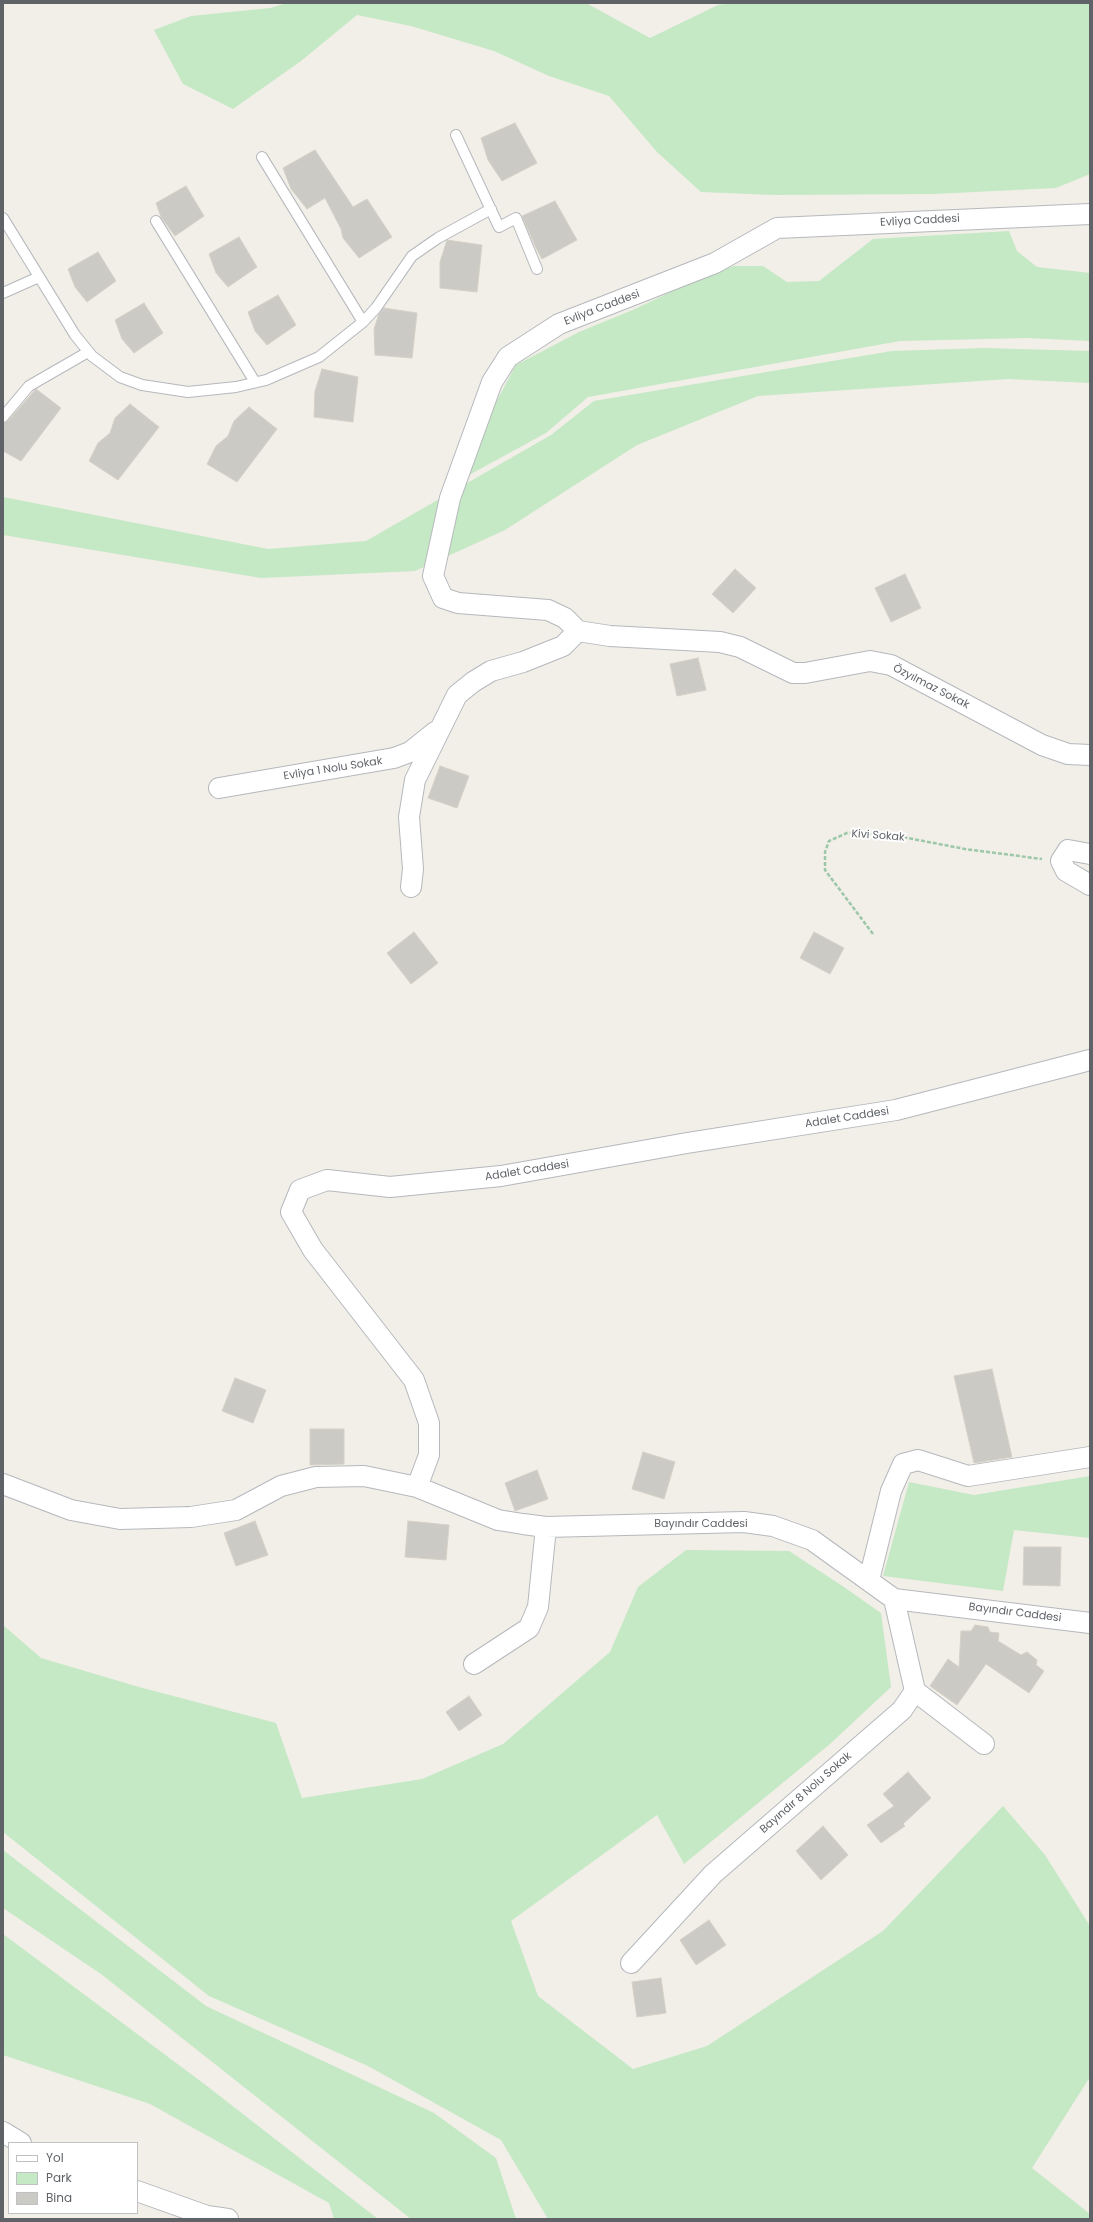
<!DOCTYPE html>
<meta charset="utf-8">
<style>
body{margin:0}
#map{position:relative;width:1093px;height:2222px;overflow:hidden;background:#f1efe8;font-family:Poppins,sans-serif}
canvas{display:block}
.frame{position:absolute;inset:0;border:4px solid #5f6368;pointer-events:none}
.legend{position:absolute;left:8px;top:2142px;width:130px;height:72px;box-sizing:border-box;background:#fff;border:1px solid #bfc1c3;margin:0;padding:5px 7px;list-style:none;font-size:12px;color:#5f6368}
.legend li{display:flex;align-items:center;gap:8px;height:20px}
.legend b{width:20px;border:1px solid #bfc1c3}
</style>
<div id="map">
<canvas width="1093" height="2222"></canvas>
<div class="frame"></div>
<ul class="legend">
<li><b style="height:5px;background:#fff"></b>Yol</li>
<li><b style="height:11px;background:#c5e8c5"></b>Park</li>
<li><b style="height:11px;background:#cccac5"></b>Bina</li>
</ul>
</div>
<script>
const g = document.querySelector('canvas').getContext('2d');
g.lineJoin = 'round';
function fill(path, color) {
  g.fillStyle = color;
  g.fill(path, 'evenodd');
}
function poly(rows) {
  const path = new Path2D();
  for (const r of rows) {
    path.moveTo(r[0], r[1]);
    for (let i = 2; i < r.length; i += 2) path.lineTo(r[i], r[i + 1]);
  }
  return path;
}
function stroke(path, color, width, dash) {
  g.strokeStyle = color;
  g.lineWidth = width;
  g.lineCap = dash ? 'butt' : 'round';
  g.setLineDash(dash || []);
  g.stroke(path);
}
function label(font, color, halo, rows, align = 'center') {
  g.font = font + ' Poppins,sans-serif';
  g.lineWidth = 4;
  g.setLineDash([]);
  g.textBaseline = 'middle';
  g.strokeStyle = halo;
  g.fillStyle = color;
  for (const [text, x, y, turn = 0] of rows) {
    g.save();
    g.translate(x, y);
    g.rotate((+turn || 0) * Math.PI / 180);
    g.textAlign = isNaN(turn) ? turn : align;
    if (halo) g.strokeText(text, 0, 0);
    g.fillText(text, 0, 0);
    g.restore();
  }
}
fill(poly([
 [287,3,586,3,650,38,718,5,733,3,1090,3,1090,174,1056,188,934,194,775,195,701,192,657,152,609,96,549,76,494,51,411,26,357,15,301,61,233,109,183,84,154,30,191,16,270,8],
 [1009,231,1017,251,1037,267,1090,273,1090,341,1027,338,900,341,588,397,546,433,469,475,495,404,516,365,579,332,635,309,700,278,734,266,763,266,787,282,819,281,873,239],
 [984,348,1090,351,1090,383,1008,379,758,396,637,445,505,530,415,571,261,578,3,535,3,497,268,549,366,541,551,435,594,401,892,351],
 [1090,1476,1090,1538,1014,1530,1003,1591,883,1576,909,1482,974,1495],
 [686,1550,789,1551,841,1585,881,1613,891,1687,830,1744,684,1864,657,1815,511,1921,538,1996,633,2069,707,2046,883,1931,1003,1806,1045,1855,1090,1926,1090,2077,1032,2168,1090,2214,1090,2219,548,2219,501,2140,368,2066,209,1996,3,1832,3,1625,41,1658,139,1687,276,1723,302,1798,422,1779,503,1744,610,1652,638,1587],
 [3,1850,206,2006,434,2113,496,2158,516,2219,411,2219,101,1974,3,1908],
 [3,1934,203,2083,378,2219,334,2219,329,2203,150,2104,3,2055]
]), '#c5e8c5');
const building = poly([
 [515,123,537,163,502,181,488,160,481,138,515,123],
 [315,150,353,207,367,199,392,237,359,258,343,238,341,229,325,198,307,209,291,189,283,168,315,150],
 [186,186,204,216,175,236,161,217,156,203,186,186],
 [555,201,577,240,542,259,536,248,522,216,555,201],
 [239,237,257,267,228,287,216,273,209,254,239,237],
 [447,240,482,245,477,292,440,288,440,262,447,240],
 [98,252,116,281,87,302,75,287,68,269,98,252],
 [278,295,296,325,267,345,255,331,248,312,278,295],
 [144,303,163,333,134,353,122,339,115,320,144,303],
 [384,308,417,313,412,358,375,355,374,329,379,314,384,308],
 [322,369,358,377,353,422,314,417,315,391,322,369],
 [36,389,61,408,21,461,3,451,3,423,8,421,36,389],
 [130,404,159,427,118,480,89,461,98,443,110,433,115,418,130,404],
 [249,407,277,429,237,482,207,464,216,446,228,436,234,421,249,407],
 [735,569,756,588,733,613,712,594,735,569],
 [905,574,921,608,891,622,875,588,905,574],
 [698,658,706,690,677,696,670,664,698,658],
 [440,766,469,776,457,808,428,798,440,766],
 [414,932,438,963,411,984,387,953,414,932],
 [814,932,844,948,830,974,800,958,814,932],
 [992,1369,1012,1457,974,1463,954,1376,992,1369],
 [235,1378,266,1390,253,1423,222,1411,235,1378],
 [310,1429,344,1429,344,1464,310,1465,310,1429],
 [643,1452,675,1462,664,1499,632,1489,643,1452],
 [537,1470,548,1499,515,1511,505,1483,537,1470],
 [255,1521,268,1555,236,1566,224,1533,255,1521],
 [408,1521,449,1525,446,1560,405,1557,408,1521],
 [1024,1547,1061,1547,1060,1586,1023,1585,1024,1547],
 [975,1625,988,1627,990,1632,999,1633,998,1641,1021,1655,1027,1652,1037,1660,1036,1665,1044,1671,1029,1693,986,1664,957,1705,930,1686,948,1659,959,1667,961,1631,971,1631,975,1625],
 [469,1696,482,1715,459,1731,446,1712,469,1696],
 [908,1772,931,1798,903,1824,905,1826,881,1843,867,1825,894,1806,883,1794,908,1772],
 [823,1826,848,1855,821,1880,796,1851,823,1826],
 [709,1920,726,1945,696,1965,680,1940,709,1920],
 [661,1978,666,2013,637,2017,632,1982,661,1978]
]);
fill(building, '#cccac5');
stroke(building, '#d6d1c6', 1);
const lane = poly([
 [456,135,499,227,516,218,537,269],
 [262,157,363,322],
 [3,218,75,335,92,356,120,377,142,385,188,392,236,387,266,380,319,357,363,322,376,308,412,256,438,238,491,209],
 [156,221,255,382],
 [3,293,39,277],
 [3,417,29,386,88,352]
]);
const street = poly([
 [578,631,565,618,548,610,458,603,443,598,433,576,450,498,492,382,508,357,559,324,715,263,777,228,1090,214],
 [578,631,610,636,720,642,740,647,793,673,805,673,870,661,891,665,1042,745,1068,754,1090,755],
 [219,788,394,758,410,752,435,732],
 [1090,854,1068,850,1061,861,1066,871,1090,885],
 [411,887,413,869,409,817,415,780,457,695,473,682,491,671,523,662,563,646,578,631],
 [3,1484,71,1510,120,1519,191,1517,236,1510,281,1486,316,1477,364,1476,417,1487,498,1520,523,1524,546,1527,744,1522,773,1526,812,1540,894,1599,1090,1623],
 [417,1487,429,1455,429,1423,414,1380,313,1250,291,1212,300,1190,327,1180,390,1187,501,1176,687,1143,896,1110,1090,1060],
 [869,1580,891,1491,903,1464,918,1460,968,1476,1090,1457],
 [474,1664,529,1628,538,1607,546,1527],
 [915,1691,984,1744],
 [631,1963,713,1874,902,1710,915,1691,894,1599],
 [3,2132,21,2143],
 [137,2191,207,2216,228,2219]
]);
stroke(lane, '#b5b8bc', 12);
stroke(street, '#b5b8bc', 22);
stroke(poly([
 [873,934,825,870,825,852,829,841,847,833,892,835,965,849,1042,859]
]), '#9cc7a9', 2.5, [4, 2]);
stroke(lane, '#fff', 10);
stroke(street, '#fff', 20);
label('11px', '#5f6368', '#fff', [
 ["Evliya Caddesi",920,221,-3],
 ["Evliya Caddesi",602,308,-21],
 ["Özyılmaz Sokak",931,687,27],
 ["Evliya 1 Nolu Sokak",333,769,-9],
 ["Kivi Sokak",878,836,4],
 ["Adalet Caddesi",847,1118,-9],
 ["Adalet Caddesi",527,1171,-9],
 ["Bayındır Caddesi",701,1524],
 ["Bayındır Caddesi",1015,1613,7],
 ["Bayındır 8 Nolu Sokak",806,1793,-41]
]);
</script>
